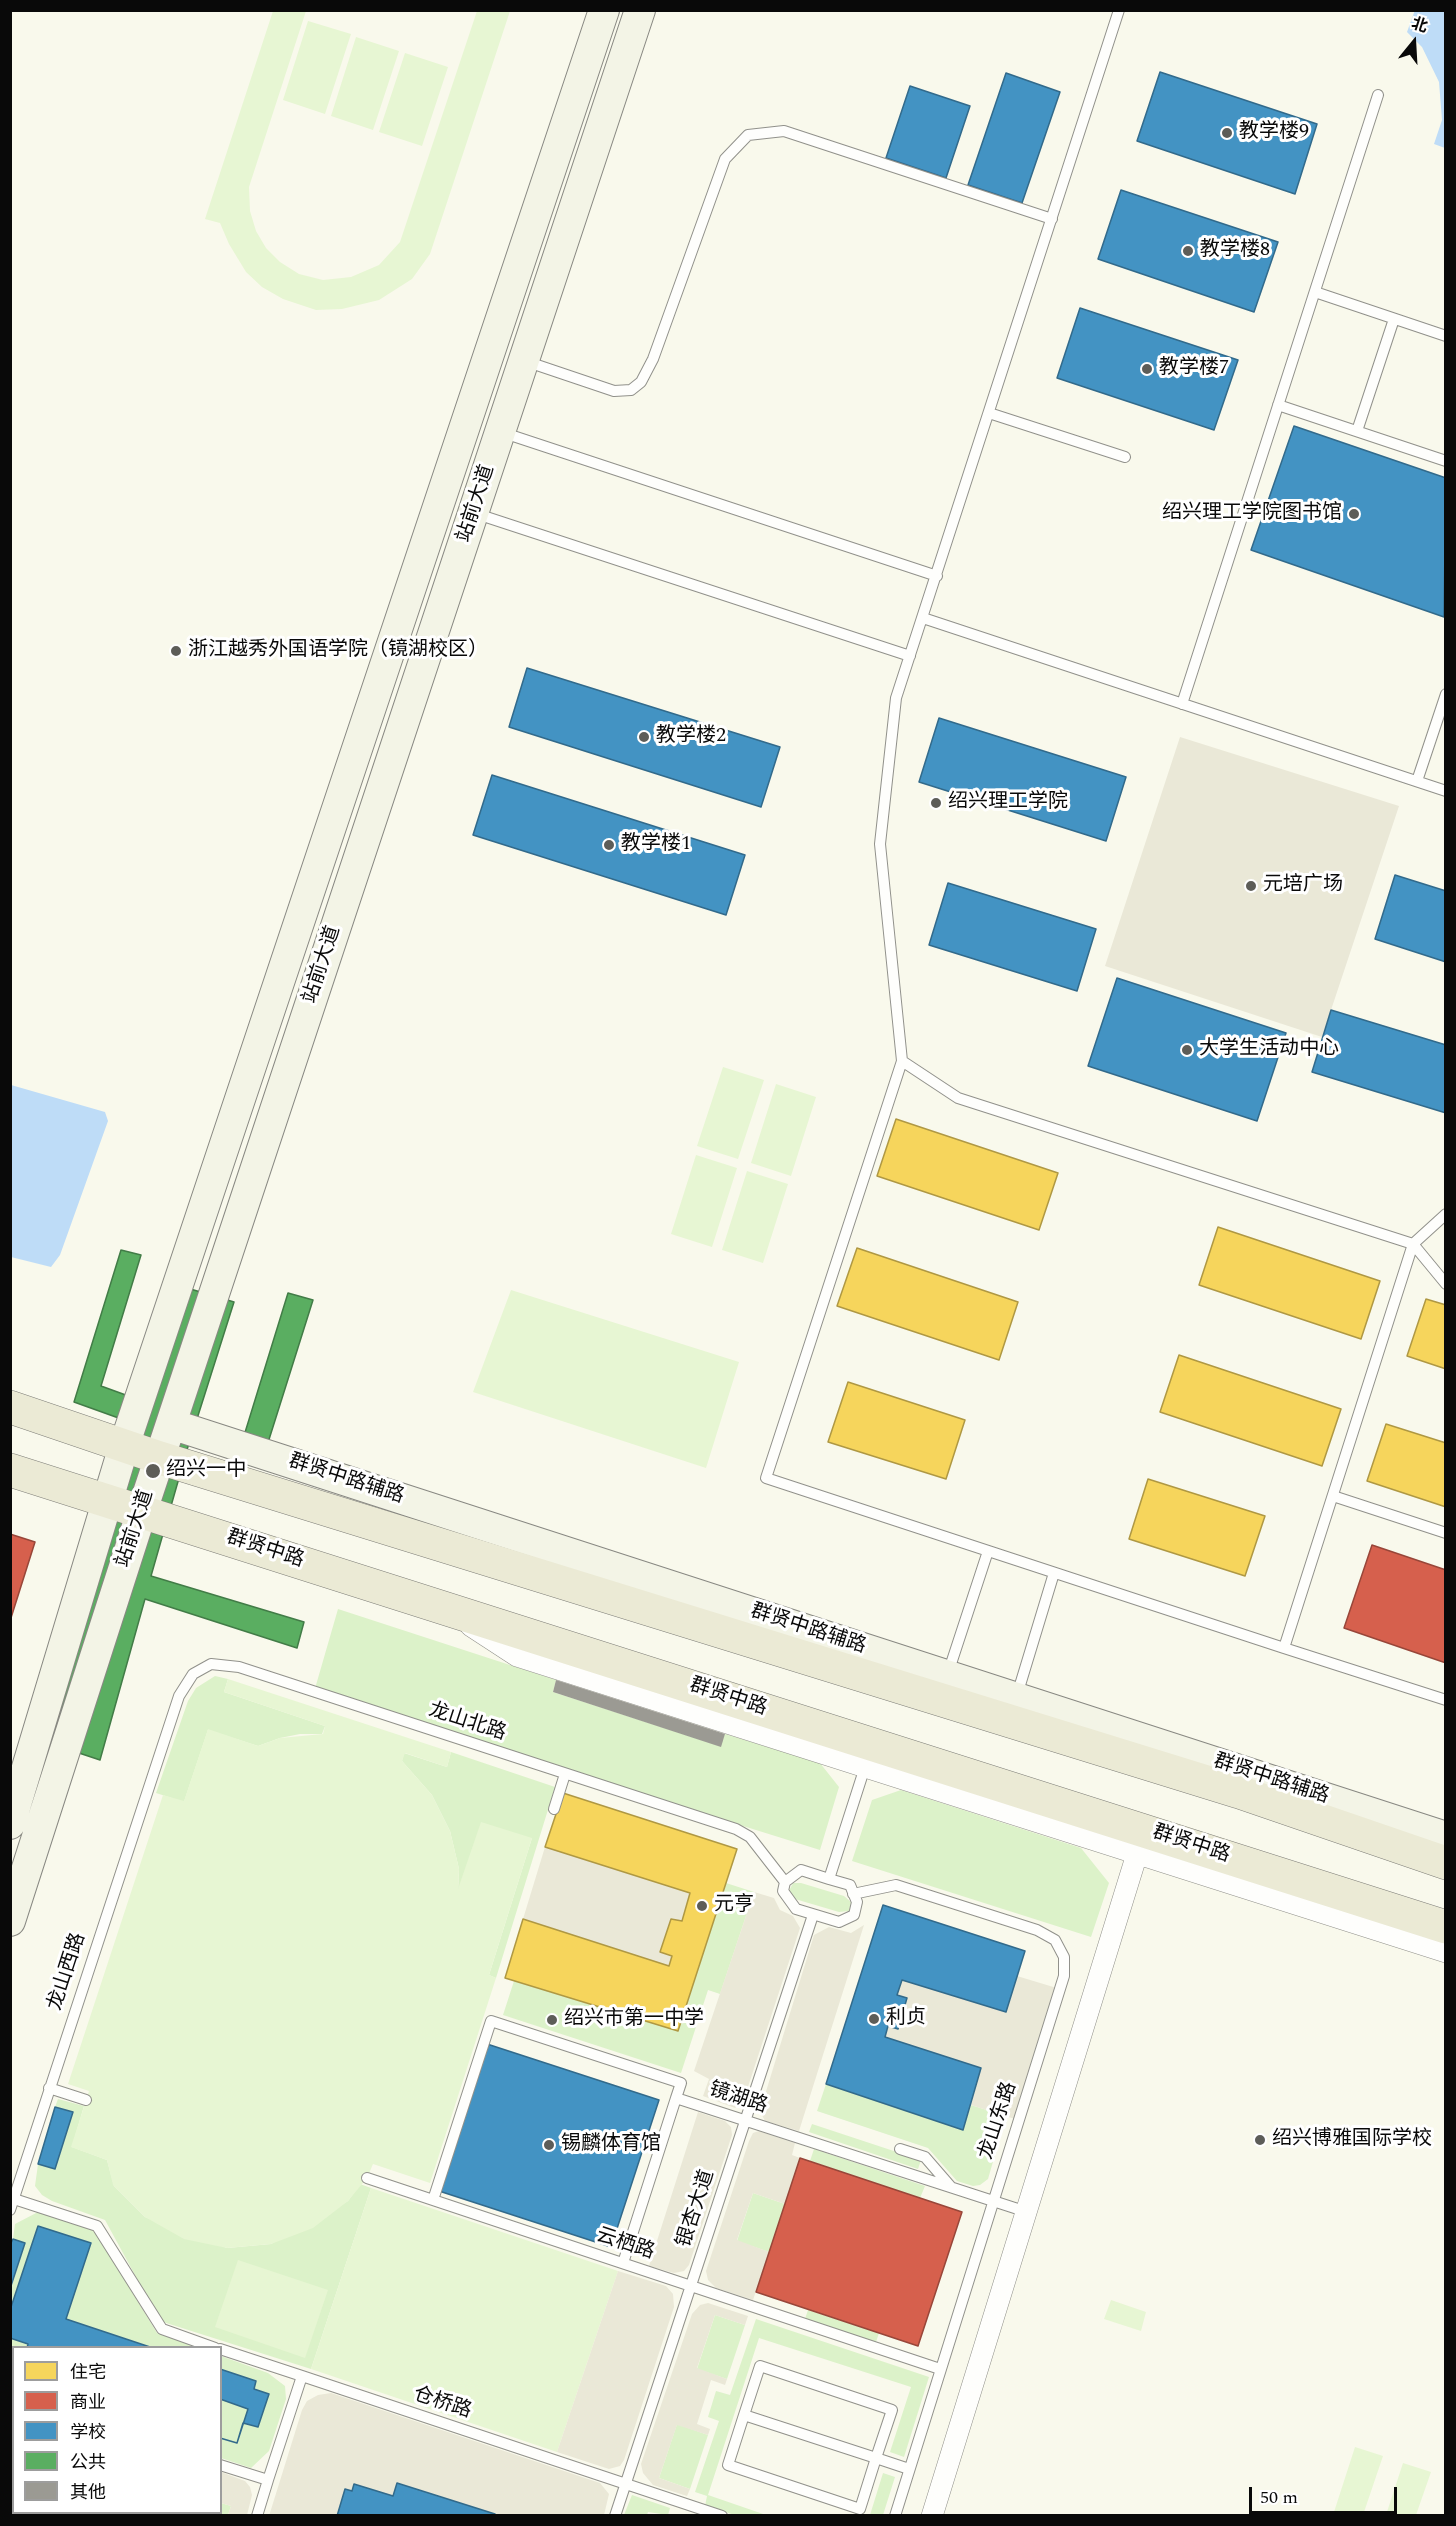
<!DOCTYPE html>
<meta charset="utf-8">
<style>
body{margin:0}
#map{position:relative;width:1456px;height:2526px;overflow:hidden;background:#f9f9ec;font-family:Spectral,"Noto Sans SC",serif}
canvas{display:block}
.frame{position:absolute;inset:0;border:12px solid #090909;pointer-events:none}
.legend{position:absolute;left:12px;top:2346px;width:210px;height:168px;box-sizing:border-box;background:#fff;border:2px solid #9d9d9d;margin:0;padding:8px 10px;list-style:none;font-size:18px;color:#090909}
.legend li{display:flex;align-items:center;gap:12px;height:30px}
.legend b{width:30px;border:2px solid #9d9d9d}
.north{position:absolute;left:1384px;top:12px;width:60px;height:60px;-webkit-text-stroke:4px #fff;paint-order:stroke;rotate:18deg;font-size:16px;font-weight:700;line-height:24px;text-align:center;color:#090909}
.north::after{content:'';display:block;margin:auto;width:21px;height:27px;background:#090909;clip-path:polygon(50% 0,100% 100%,50% 72%,0 100%)}
.scale{position:absolute;left:1249px;top:2487px;width:148px;height:27px;box-sizing:border-box;border:3px solid #090909;border-top:0;padding-left:8px;font-size:18px;line-height:21px;white-space:nowrap;color:#090909;-webkit-text-stroke:4px #fff;paint-order:stroke}
</style>
<div id="map">
<canvas width="1456" height="2526"></canvas>
<div class="frame"></div>
<ul class="legend">
<li><b style="height:16px;background:#f6d55c"></b>住宅</li>
<li><b style="height:16px;background:#d6604d"></b>商业</li>
<li><b style="height:16px;background:#4393c3"></b>学校</li>
<li><b style="height:16px;background:#5aae61"></b>公共</li>
<li><b style="height:16px;background:#9b9a93"></b>其他</li>
</ul>
<div class="north">北</div>
<div class="scale">50 m</div>
</div>
<script>
const g = document.querySelector('canvas').getContext('2d');
g.lineJoin = 'round';
function fill(path, color) {
  g.fillStyle = color;
  g.fill(path, 'evenodd');
}
function poly(rows) {
  const path = new Path2D();
  for (const r of rows) {
    path.moveTo(r[0], r[1]);
    for (let i = 2; i < r.length; i += 2) path.lineTo(r[i], r[i + 1]);
  }
  return path;
}
function stroke(path, color, width, dash) {
  g.strokeStyle = color;
  g.lineWidth = width;
  g.lineCap = dash ? 'butt' : 'round';
  g.setLineDash(dash || []);
  g.stroke(path);
}
function label(font, color, halo, rows, align = 'center') {
  g.font = font + ' Spectral,"Noto Sans SC",serif';
  g.lineWidth = 6;
  g.setLineDash([]);
  g.textBaseline = 'middle';
  g.strokeStyle = halo;
  g.fillStyle = color;
  for (const [text, x, y, turn = 0] of rows) {
    g.save();
    g.translate(x, y);
    g.rotate((+turn || 0) * Math.PI / 180);
    g.textAlign = isNaN(turn) ? turn : align;
    if (halo) g.strokeText(text, 0, 0);
    g.fillText(text, 0, 0);
    g.restore();
  }
}
fill(poly([
 [338,1609,556,1680,553,1692,720,1746,725,1734,820,1763,839,1787,820,1850,314,1692],
 [215,1676,228,1679,224,1692,325,1726,322,1734,300,1734,280,1738,258,1746,208,1730,184,1802,156,1793,188,1701,196,1688],
 [451,1752,555,1787,496,1978,489,1975,532,1838,458,1892,459,1869,450,1831,432,1795,402,1761,404,1753,447,1767],
 [901,1790,1081,1848,1109,1883,1091,1937,852,1861,872,1800],
 [726,1883,754,1892,720,1994,708,1990,681,2073,503,2015,514,1981,678,2031],
 [793,1883,801,1883,844,1896,851,1902,849,1911,839,1912,795,1899,789,1891],
 [826,2084,963,2130,971,2105,1006,2116,988,2179,980,2185,973,2186,957,2181,928,2148,817,2111],
 [58,2099,84,2106,72,2147,107,2160,114,2186,145,2217,227,2248,271,2244,348,2201,360,2184,371,2188,311,2369,160,2321,105,2220,52,2201,42,2195,35,2186,38,2164,55,2169,73,2113,55,2107],
 [812,2124,921,2160,918,2169,809,2132],
 [814,2149,925,2186,920,2198,810,2161],
 [753,2193,785,2204,769,2252,737,2241],
 [38,2212,95,2231,157,2333,196,2347,14,2348,12,2391,11,2389,11,2289,25,2243,13,2239,15,2224],
 [808,2310,879,2333,876,2342,805,2319],
 [715,2315,745,2325,727,2379,697,2369],
 [756,2319,929,2377,904,2457,890,2452,911,2387,759,2338,708,2495,766,2515,735,2515,705,2506,707,2496,695,2492,719,2421,708,2417,716,2391,730,2395],
 [221,2356,268,2373,285,2386,286,2399,269,2451,251,2468,221,2458],
 [677,2424,708,2435,690,2489,659,2478],
 [883,2473,895,2477,883,2515,870,2515],
 [632,2495,670,2508,668,2515,648,2512,647,2515,624,2515],
 [221,2503,231,2506,228,2515,114,2516,105,2513,220,2512]
]), '#dcf2c9');
fill(poly([
 [273,11,306,11,249,187,250,211,256,231,266,248,280,262,299,274,323,280,351,277,379,265,400,242,477,11,510,11,430,254,412,279,379,300,342,309,316,310,283,299,262,287,246,272,229,244,220,223,205,219],
 [308,21,351,34,325,114,283,100],
 [356,37,399,51,373,130,331,116],
 [405,53,448,67,422,146,379,132],
 [723,1067,764,1080,738,1159,697,1146],
 [776,1084,816,1097,791,1176,751,1163],
 [696,1155,737,1168,712,1247,671,1234],
 [747,1171,788,1184,763,1263,722,1250],
 [511,1290,739,1362,706,1468,473,1392],
 [228,1679,451,1752,447,1767,405,1753,402,1761,432,1795,450,1831,459,1869,458,1889,481,1822,532,1838,489,1975,496,1978,430,2183,373,2164,367,2178,348,2201,313,2228,271,2244,227,2248,184,2239,145,2217,113,2185,107,2160,71,2147,89,2091,68,2084,163,1795,184,1801,208,1729,258,1746,280,1738,323,1734,325,1726,224,1692],
 [371,2188,618,2271,557,2452,311,2369],
 [238,2260,328,2290,305,2358,215,2327],
 [1111,2300,1146,2312,1141,2331,1104,2319],
 [1355,2447,1383,2456,1363,2515,1345,2515,1334,2512],
 [1403,2463,1431,2472,1416,2515,1386,2515]
]), '#e7f6d3');
fill(poly([
 [1180,737,1399,806,1322,1037,1105,966],
 [545,1847,690,1893,682,1921,660,1952,672,1956,669,1966,523,1919],
 [754,1892,774,1898,780,1910,793,1916,800,1928,743,2102,735,2108,703,2096,709,2079,694,2071],
 [864,1925,799,2131,765,2121,760,2111,814,1935,829,1927,851,1933],
 [1017,1976,1060,1989,1018,2120,971,2105,981,2068,885,2037,888,2026,907,1998,897,1995,902,1980,1006,2011],
 [698,2112,725,2121,731,2127,732,2135,689,2265,684,2271,674,2273,649,2266],
 [759,2131,795,2143,792,2155,800,2158,785,2204,753,2193,737,2240,769,2252,753,2300,716,2288,708,2280,706,2271,749,2141,753,2133],
 [618,2271,666,2286,673,2294,674,2307,624,2460,620,2466,609,2469,557,2452],
 [708,2303,748,2316,745,2325,715,2315,697,2368,727,2379,725,2385,711,2380,697,2424,710,2429,708,2435,677,2425,659,2478,690,2489,687,2496,653,2485,643,2473,641,2464,692,2314,700,2305],
 [331,2393,600,2483,609,2494,604,2515,495,2516,495,2514,398,2483,393,2496,354,2484,352,2491,345,2489,337,2515,269,2516,302,2410,307,2401,318,2395],
 [13,2404,14,2404,13,2509,10,2508,10,2405],
 [221,2472,245,2481,250,2487,252,2495,247,2515,228,2515,231,2506,221,2503],
 [105,2512,114,2515,32,2516,23,2513]
]), '#eae8d7');
fill(poly([
 [1415,10,1445,11,1445,148,1434,144,1442,120,1439,82,1422,47,1407,32],
 [11,1085,105,1112,108,1121,60,1255,51,1267,11,1257]
]), '#bedcf7');
const homes = poly([
 [896,1119,1058,1173,1039,1230,877,1176,896,1119],
 [1218,1227,1380,1281,1361,1339,1199,1285,1218,1227],
 [857,1248,1018,1302,999,1360,837,1306,857,1248],
 [1426,1299,1446,1305,1446,1369,1407,1356,1426,1299],
 [1179,1355,1341,1409,1322,1466,1160,1412,1179,1355],
 [848,1382,965,1420,946,1479,828,1442,848,1382],
 [1386,1424,1446,1443,1446,1507,1367,1481,1386,1424],
 [1148,1479,1265,1516,1245,1576,1129,1539,1148,1479],
 [563,1793,737,1849,678,2031,505,1978,523,1919,669,1966,672,1956,660,1952,671,1919,682,1921,690,1893,545,1847,563,1793]
]);
fill(homes, '#f6d55c');
stroke(homes, '#af9843', 1.5);
const shops = poly([
 [10,1534,35,1542,10,1621,10,1534],
 [1372,1545,1446,1570,1446,1663,1344,1628,1372,1545],
 [800,2158,962,2212,918,2346,756,2292,800,2158]
]);
fill(shops, '#d6604d');
stroke(shops, '#984639', 1.5);
const schools = poly([
 [1160,72,1317,124,1295,194,1137,141,1160,72],
 [1006,73,1060,92,1022,203,968,185,1006,73],
 [910,86,970,106,946,178,886,158,910,86],
 [1121,190,1278,242,1254,312,1098,259,1121,190],
 [1080,308,1238,360,1214,430,1057,378,1080,308],
 [1294,426,1446,478,1444,617,1251,550,1294,426],
 [527,668,780,747,761,807,509,727,527,668],
 [939,718,1126,777,1106,841,919,782,939,718],
 [492,775,745,855,726,915,473,835,492,775],
 [1395,875,1446,891,1446,962,1375,939,1395,875],
 [948,883,1096,929,1077,991,929,945,948,883],
 [1117,978,1286,1033,1257,1121,1088,1066,1117,978],
 [1331,1010,1446,1045,1446,1113,1312,1072,1331,1010],
 [883,1905,1025,1951,1006,2012,902,1980,897,1995,907,1998,898,2029,888,2026,885,2037,981,2068,963,2130,826,2084,883,1905],
 [487,2044,659,2100,611,2247,439,2191,487,2044],
 [55,2107,73,2112,55,2169,38,2164,55,2107],
 [38,2226,91,2243,66,2319,153,2348,27,2348,28,2344,10,2338,10,2310,38,2226],
 [13,2239,25,2243,10,2289,10,2245,13,2239],
 [220,2369,256,2381,254,2389,269,2394,258,2427,243,2423,237,2443,220,2438,220,2369],
 [220,2399,248,2409,237,2443,220,2438,220,2399],
 [397,2483,495,2514,495,2516,337,2516,345,2489,352,2491,354,2484,393,2496,397,2483]
]);
fill(schools, '#4393c3');
stroke(schools, '#326a8b', 1.5);
const public = poly([
 [121,1250,141,1255,101,1386,145,1402,177,1285,234,1302,196,1422,243,1439,288,1293,313,1300,260,1468,189,1443,151,1576,304,1622,297,1648,145,1599,100,1760,46,1742,138,1425,74,1402,121,1250]
]);
fill(public, '#5aae61');
stroke(public, '#427c47', 1.5);
fill(poly([
 [556,1680,725,1734,721,1747,553,1692]
]), '#9b9a93');
const lane = poly([
 [1119,10,896,698,880,844,902,1061,958,1098,1413,1244,1446,1214],
 [1315,292,1446,336],
 [525,361,614,391,631,390,641,382,653,359,725,159,748,135,784,131,1052,219],
 [1278,405,1446,461],
 [989,413,1125,457],
 [1357,431,1394,319],
 [501,432,937,576],
 [474,513,910,656],
 [923,618,1446,791],
 [1182,704,1378,95],
 [1417,781,1446,694],
 [902,1061,766,1478,1284,1648,1413,1244],
 [1413,1244,1446,1284],
 [1333,1496,1446,1533],
 [1284,1648,1446,1700],
 [948,1673,988,1551],
 [1017,1695,1054,1573],
 [554,1809,565,1774],
 [829,1879,801,1870,785,1882,783,1891,796,1909,839,1922,854,1915,857,1902,850,1885,829,1879,865,1767],
 [853,1894,896,1885,1037,1930,1055,1940,1064,1957,1064,1976,895,2516],
 [49,2088,86,2100],
 [900,2149,925,2157,951,2187],
 [367,2178,940,2369],
 [14,2199,97,2226,162,2329,215,2348],
 [433,2200,491,2021,681,2083,676,2098,1027,2212],
 [10,2210,179,1696,193,1674,211,1664,239,1667,736,1829,750,1837,785,1882],
 [623,2263,676,2098],
 [220,2349,302,2376],
 [10,2396,14,2397],
 [744,2415,728,2465,860,2509,876,2458,892,2410,760,2366,744,2415,876,2458,909,2469],
 [220,2465,268,2480,302,2376,722,2516],
 [257,2516,268,2480],
 [615,2516,813,1915]
]);
const street = poly([
 [471,1626,517,1656,1446,1952],
 [932,2516,1137,1854]
]);
const secondary = poly([
 [171,1424,1446,1837],
 [10,1824,124,1446,604,10],
 [10,1921,142,1511,640,10]
]);
const primary = poly([
 [10,1407,160,1458,1239,1792,1446,1863],
 [10,1470,1446,1927]
]);
stroke(lane, '#91918b', 12);
stroke(street, '#91918b', 22);
stroke(secondary, '#888882', 32);
stroke(primary, '#7e7e78', 34);
stroke(lane, '#fefefc', 10);
stroke(street, '#fefefc', 21);
stroke(secondary, '#f3f4e6', 30);
stroke(primary, '#ebead5', 33);
for (const [x, y, r, color] of [
 [1227,133,6,"#5d5d58"],
 [1188,251,6,"#5d5d58"],
 [1147,369,6,"#5d5d58"],
 [1354,514,6,"#5d5d58"],
 [176,651,6,"#5d5d58"],
 [644,737,6,"#5d5d58"],
 [936,803,6,"#5d5d58"],
 [609,845,6,"#5d5d58"],
 [1251,886,6,"#5d5d58"],
 [1187,1050,6,"#5d5d58"],
 [153,1471,8,"#5d5d58"],
 [702,1906,6,"#5d5d58"],
 [874,2019,6,"#5d5d58"],
 [552,2020,6,"#5d5d58"],
 [1260,2140,6,"#5d5d58"],
 [549,2145,6,"#5d5d58"]
]) {
  const dot = new Path2D();
  dot.arc(x, y, r, 0, 2 * Math.PI);
  g.fillStyle = color;
  g.fill(dot);
  stroke(dot, '#fff', 2);
}
label('20px', '#090909', '#fff', [
 ["教学楼9",1239,133],
 ["教学楼8",1200,251],
 ["教学楼7",1159,369],
 ["绍兴理工学院图书馆",1342,514,"right"],
 ["浙江越秀外国语学院（镜湖校区）",188,651],
 ["教学楼2",656,737],
 ["绍兴理工学院",948,803],
 ["教学楼1",621,845],
 ["元培广场",1263,886],
 ["大学生活动中心",1199,1050],
 ["绍兴一中",166,1471],
 ["元亨",714,1906],
 ["利贞",886,2019],
 ["绍兴市第一中学",564,2020],
 ["绍兴博雅国际学校",1272,2140],
 ["锡麟体育馆",561,2145]
], 'left');
label('20px', '#090909', '#fff', [
 ["站前大道",477,504,-72],
 ["站前大道",323,965,-72],
 ["群贤中路辅路",346,1480,18],
 ["站前大道",136,1529,-72],
 ["群贤中路",265,1550,18],
 ["群贤中路辅路",808,1630,18],
 ["群贤中路",728,1698,18],
 ["龙山北路",467,1723,18],
 ["群贤中路辅路",1271,1780,18],
 ["群贤中路",1191,1845,18],
 ["龙山西路",68,1972,-72],
 ["镜湖路",738,2099,18],
 ["龙山东路",999,2121,-72],
 ["银杏大道",697,2209,-72],
 ["云栖路",625,2245,18],
 ["仓桥路",442,2404,18]
]);
</script>
